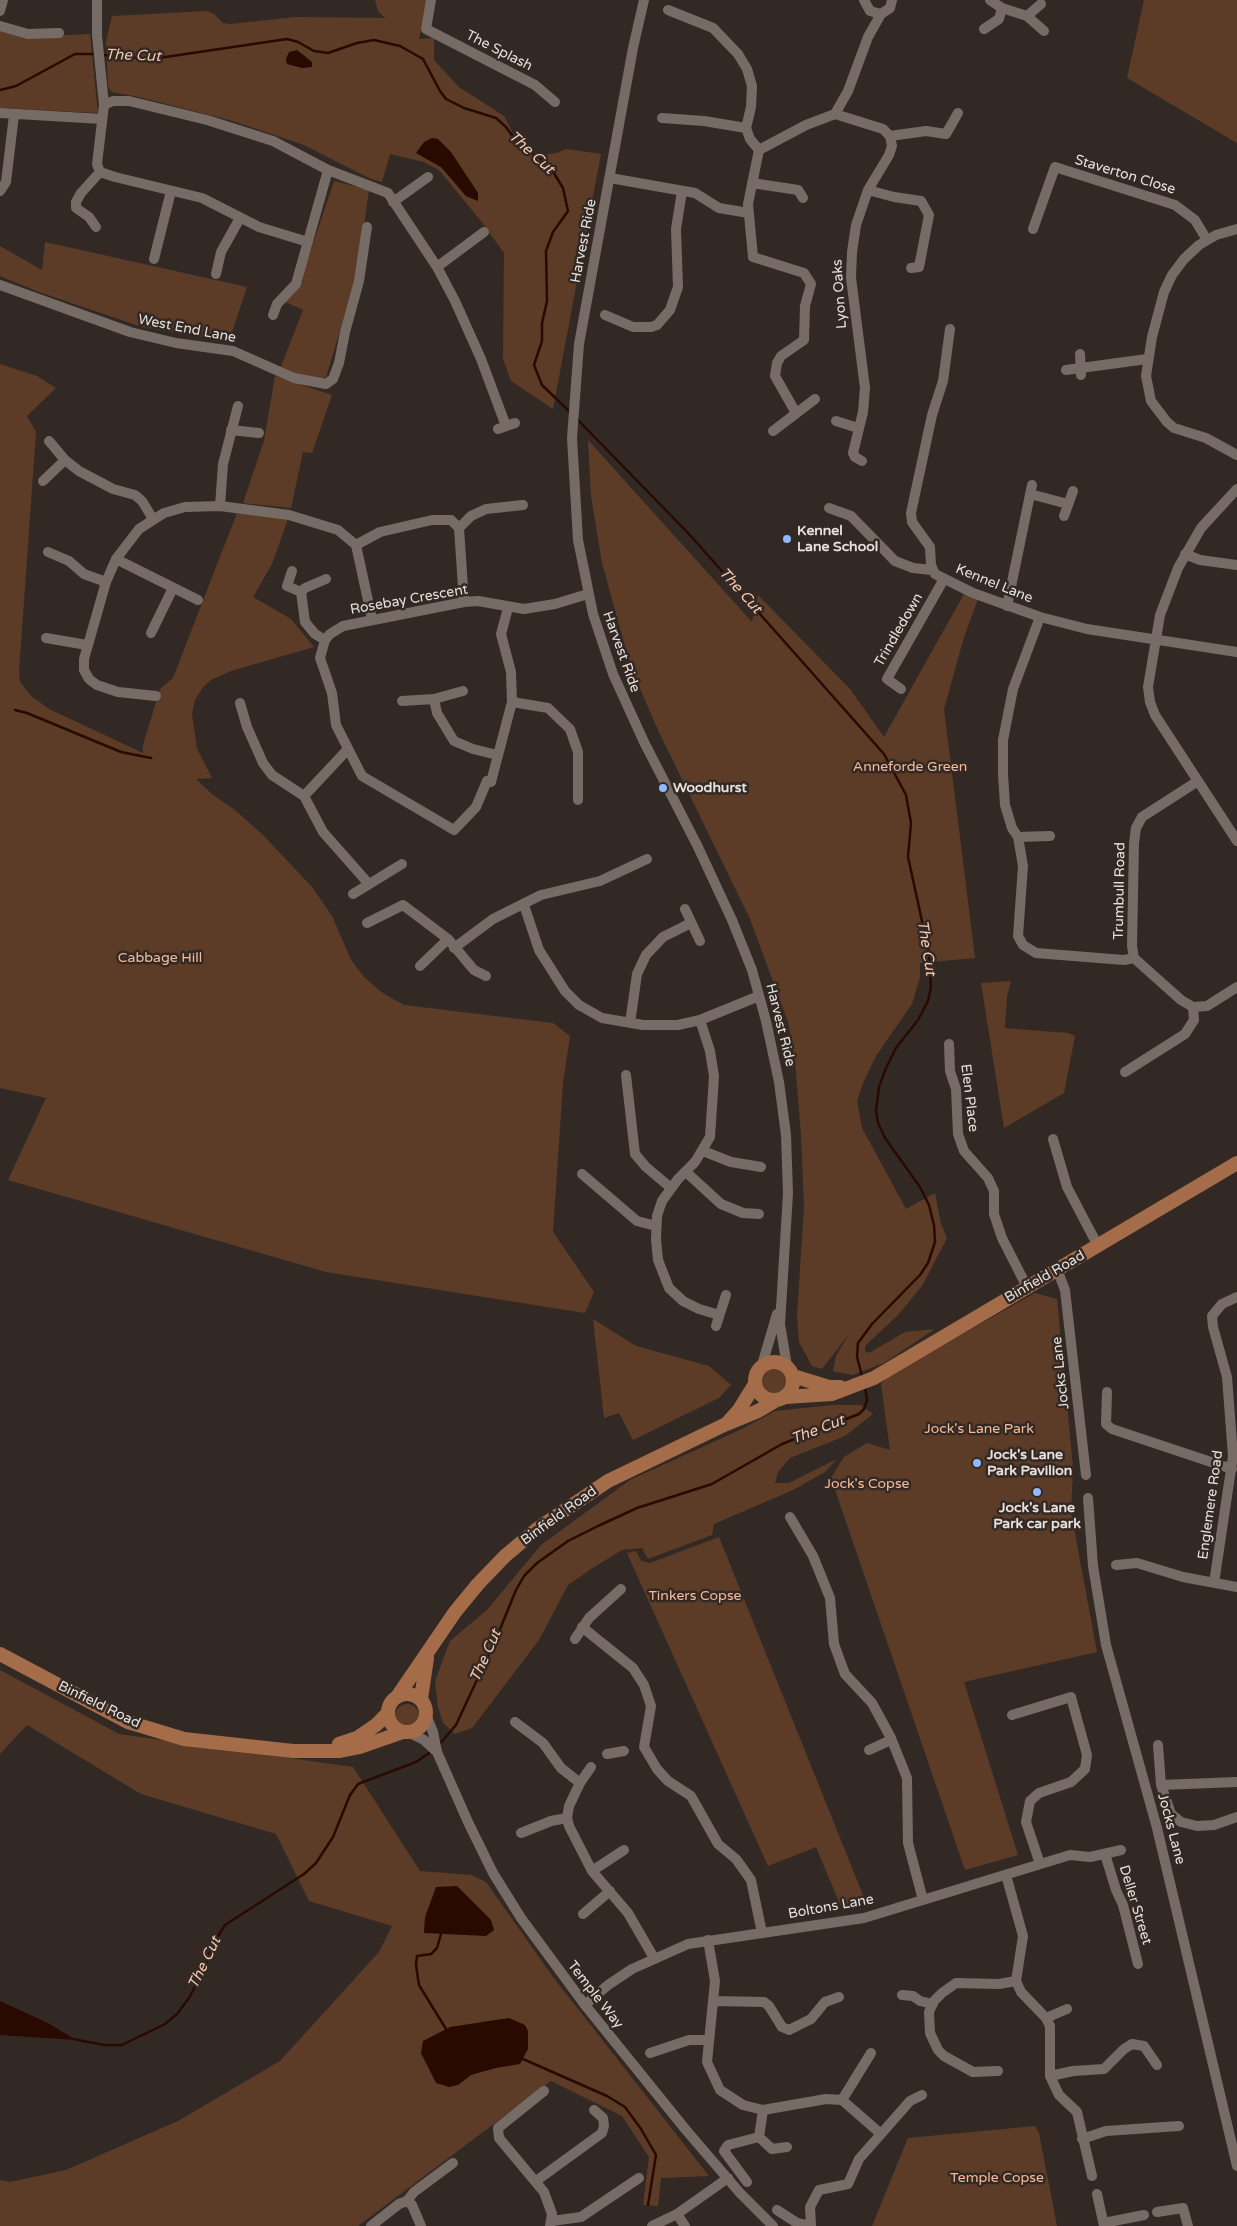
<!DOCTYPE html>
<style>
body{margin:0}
canvas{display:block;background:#332924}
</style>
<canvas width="1237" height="2226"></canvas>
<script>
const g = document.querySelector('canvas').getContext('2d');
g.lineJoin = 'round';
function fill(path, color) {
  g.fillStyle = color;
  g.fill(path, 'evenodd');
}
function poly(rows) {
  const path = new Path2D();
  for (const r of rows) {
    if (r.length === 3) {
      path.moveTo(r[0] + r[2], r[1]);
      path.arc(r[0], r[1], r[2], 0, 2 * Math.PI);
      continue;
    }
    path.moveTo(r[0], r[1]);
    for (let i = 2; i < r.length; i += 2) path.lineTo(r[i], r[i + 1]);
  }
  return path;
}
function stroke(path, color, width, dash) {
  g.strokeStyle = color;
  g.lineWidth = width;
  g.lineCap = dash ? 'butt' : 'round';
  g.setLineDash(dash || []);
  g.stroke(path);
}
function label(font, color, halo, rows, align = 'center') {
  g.font = font + ' "Varela Round",sans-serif';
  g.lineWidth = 5;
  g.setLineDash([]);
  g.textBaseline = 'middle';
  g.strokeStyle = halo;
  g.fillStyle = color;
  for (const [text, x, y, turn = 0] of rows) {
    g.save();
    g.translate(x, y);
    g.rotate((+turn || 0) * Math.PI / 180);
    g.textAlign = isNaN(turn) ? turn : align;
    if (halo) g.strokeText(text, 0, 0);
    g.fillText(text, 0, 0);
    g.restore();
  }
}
fill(poly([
 [375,0,427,0,419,39,434,38,434,60,459,87,504,116,512,131,511,143,522,152,542,155,557,153,566,149,601,154,553,409,511,381,503,359,504,253,481,221,439,170,424,162,390,154,382,182,371,179,304,145,233,121,139,97,112,92,108,87,106,42,112,16,207,11,214,14,223,23,230,24,296,17,385,18,378,11],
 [416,153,461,168,478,193,466,196,441,167],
 [1144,0,1237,0,1237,143,1127,78],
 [0,31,25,37,90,34,98,113,0,108],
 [334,181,369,190,357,274,326,377,318,380,280,369,303,310,285,302,303,281,303,274],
 [45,242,247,287,229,341,142,327,39,292,0,276,0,246,42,270],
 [0,364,37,376,56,388,27,416,36,432,19,672,20,682,31,696,49,709,143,753,143,745,160,689,173,678,237,513,288,519,272,564,253,597,291,619,314,647,231,671,211,680,203,687,195,700,192,714,197,749,212,778,196,779,213,795,235,810,263,835,312,887,332,916,351,960,364,977,381,992,404,1005,553,1023,570,1036,563,1083,553,1232,594,1292,585,1313,326,1272,8,1180,46,1098,0,1088],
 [275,376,332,395,312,453,303,452,291,508,243,503,264,441],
 [588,440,752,622,758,595,850,689,884,737,964,594,978,599,964,637,944,709,975,958,920,963,920,977,912,1004,876,1056,863,1083,857,1101,862,1128,906,1209,935,1193,941,1224,947,1238,922,1286,898,1315,865,1346,865,1351,869,1353,905,1332,935,1329,884,1363,852,1375,833,1371,836,1356,849,1334,822,1369,812,1366,799,1342,797,1316,804,1207,801,1135,795,1060,788,1022,750,919,658,730,631,668,602,563,591,496],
 [1011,981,1007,997,1005,1028,1068,1033,1075,1036,1064,1093,1004,1128,981,983],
 [1035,1293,1057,1299,1073,1468,1071,1512,1097,1652,964,1682,1018,1855,965,1870,831,1478,844,1457,867,1443,890,1450,881,1384,888,1376],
 [593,1319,636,1346,709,1366,731,1385,719,1398,633,1440,619,1413,604,1418],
 [775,1382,14],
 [833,1405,861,1405,873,1414,845,1436,790,1458,778,1472,775,1483,789,1483,837,1459,825,1472,791,1491,714,1524,712,1535,648,1559,642,1548,622,1550,591,1569,568,1585,539,1640,472,1728,455,1734,443,1723,438,1707,435,1681,450,1641,487,1610,541,1545,630,1480,744,1428,775,1411],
 [719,1537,865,1900,842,1909,816,1847,768,1866,627,1553,636,1551,641,1561,650,1563],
 [0,1670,119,1734,353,1767,420,1871,471,1875,486,1882,553,1977,709,2176,661,2178,658,2206,643,2205,649,2157,622,2116,551,2081,358,2226,0,2226,0,2180,10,2182,66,2170,178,2121,280,2061,379,1952,392,1926,309,1901,276,1834,141,1794,27,1725,0,1754],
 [407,1716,12],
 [1035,2126,1039,2133,1057,2226,872,2226,908,2138]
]), '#5c3b27');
fill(poly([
 [297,50,312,62,312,67,302,68,287,64,286,59,289,52],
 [432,138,438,139,451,152,478,193,478,201,466,196,441,167,416,153,424,142],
 [457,1886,491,1920,494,1930,486,1936,424,1933,425,1917,436,1887],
 [0,2001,48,2023,76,2040,0,2035],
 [509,2018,525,2025,528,2031,528,2049,520,2064,496,2068,471,2075,458,2085,449,2087,436,2083,421,2053,423,2041,450,2027]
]), '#290a00');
stroke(poly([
 [103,55,152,59,287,39,298,42,314,51,328,53,357,43,374,40,400,46,423,59,440,91,446,99,464,108,496,118,506,127,521,148,540,158,552,170,563,188,568,211,553,232,546,251,547,301,542,323,542,341,534,365,542,385,571,413],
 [0,90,16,86,75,54,97,54],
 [577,419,689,534,884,754,906,795,911,823,908,857,929,953,931,987,928,1001,918,1020,896,1048,886,1068,879,1087,876,1111,878,1123,885,1138,920,1187,929,1205,934,1225,935,1242,928,1263,920,1275,872,1324,858,1343,857,1357,862,1376],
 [15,710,27,713,121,752,151,758],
 [438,1746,456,1725,496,1639,516,1590,524,1576,537,1563,568,1541,598,1526,637,1508,712,1484,782,1444,859,1414,864,1409,867,1400,865,1387],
 [441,1934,437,1948,431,1954,417,1956,416,1965,419,1985,446,2029],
 [73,2039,104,2045,122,2045,165,2024,177,2014,189,1998,204,1970,213,1944,225,1925,304,1874,316,1863,333,1837,350,1795,358,1784,416,1762,432,1751],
 [523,2059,607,2096,625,2107,641,2129,656,2155,648,2205]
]), '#290a00', 2.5);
stroke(poly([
 [97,0,97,35,104,105,97,164,100,172,115,177,202,198,259,227,308,242],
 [431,0,426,29,535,85,555,102],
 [644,0,633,48,579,344,572,438,578,540,593,614,613,674,644,742,697,845,732,920,752,970,766,1021,779,1082,786,1135,788,1193,780,1324,787,1366],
 [864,0,870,11,881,14,890,8,892,0],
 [990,0,1002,8,1027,16,1044,31],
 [668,10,713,28,738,54,747,69,752,86,751,107,746,128,750,139,759,150],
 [0,11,3,0],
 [1027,16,1041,4],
 [0,26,28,34,59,33],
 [984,29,999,19,1002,8],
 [104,105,113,101,129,101,207,120,273,141,328,170,388,193,437,267,455,301,481,359,506,426],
 [0,113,102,119],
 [835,114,883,129,890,136,892,146,889,155,868,190,856,225,852,252,851,278,865,388,863,412,853,453,855,457,862,461],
 [835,114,848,91,868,37,881,14],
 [662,118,704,121,746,128],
 [890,136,926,131,946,134,958,113],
 [610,178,695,193,719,208,749,213],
 [752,183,798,190,803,198],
 [868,190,894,197,921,201,929,215,919,267,911,268],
 [0,191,6,182,14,115],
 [393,202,428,177],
 [96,227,89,217,76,208,76,202,81,193,100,172],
 [1033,229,1055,167,1175,205,1195,220,1207,240],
 [1237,229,1216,235,1199,245,1184,259,1172,275,1164,292,1152,337,1146,376,1151,401,1167,422,1174,428,1206,438,1237,455],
 [154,259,171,191],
 [437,267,484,232],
 [216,274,221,252,240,218],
 [0,285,130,332,176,343,233,351,294,378,326,384,333,379,339,363,345,332,359,281,367,227],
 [273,315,277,304,296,284,328,170],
 [605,315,633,327,651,327,657,325,670,310,678,287,676,229,682,191],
 [950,329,943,381,932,415,911,513,912,522,930,547,931,565,935,574,973,593,1040,617,1087,629,1237,652],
 [1080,354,1081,375],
 [1066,370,1147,359],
 [796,413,775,376,777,363,781,356,804,340,805,306,811,284,804,273,753,257,748,204,759,150,806,125,835,114],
 [836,421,858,428],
 [498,429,515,423],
 [231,430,259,433],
 [773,431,815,399],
 [49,441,65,460,79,471,113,489,135,495,142,501,153,519],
 [43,481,65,460],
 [1237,489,1201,528,1178,568,1160,615,1148,687,1150,702,1155,715,1237,841],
 [1030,494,1068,504],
 [220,506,223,464,238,406],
 [829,508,851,516,895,561,913,568,932,570],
 [1064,516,1073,491],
 [459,528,471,516,486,509,523,505],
 [356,545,380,532,432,520,451,520,459,528,464,602],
 [48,552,69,561,84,574,106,582],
 [1185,554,1200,560,1237,565],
 [116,559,198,600],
 [292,571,287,586,301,592],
 [301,592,305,622,315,634,325,640],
 [301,592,305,588,326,579],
 [1007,606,1032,485],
 [508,608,501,634,511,672,512,702,491,782,487,781,476,807,454,830,362,776,336,725,332,693,320,658,325,640,330,634,343,626,464,602,478,601,524,609,555,604,588,594],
 [1040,617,1013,689,1003,740,1003,774,1005,805,1012,828,1018,837,1023,866,1018,936,1023,945,1036,953,1124,960,1134,958],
 [151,633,173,588],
 [46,638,87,645],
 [901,689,887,679,944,579],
 [156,696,118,692,97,685,89,679,84,670,84,659,106,582,116,559,139,529,164,513,185,507,220,506,289,515,338,530,356,545,372,619],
 [434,699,437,713,454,741,473,749,497,755],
 [402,701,434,699,463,691],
 [512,702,548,708,570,729,578,752,578,800],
 [240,703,247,727,263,763,272,775,304,796],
 [348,749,304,796,323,832,368,883],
 [1018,837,1050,836],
 [353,894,402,864],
 [403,905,448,939,474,970,486,976],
 [524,905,539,950,565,991,579,1005,602,1018,643,1025,678,1025,700,1020,759,996],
 [685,909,700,941],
 [367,923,403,905],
 [454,948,493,919,541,895,600,881,647,859],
 [420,966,448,939],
 [1193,1007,1181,1000,1134,958,1132,946,1134,843,1136,828,1142,817,1198,781],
 [1193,1007,1207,1006,1237,987],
 [700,1020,710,1051,714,1076,710,1137,695,1162,678,1179,662,1201,657,1216,656,1239,658,1260,669,1288,683,1301,699,1309,719,1315],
 [630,1023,637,974,646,955,663,937,691,923],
 [949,1044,950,1071,956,1089,958,1134,964,1151,988,1178,994,1191,994,1214,1002,1238,1027,1287],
 [1125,1072,1185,1034,1194,1020,1193,1007],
 [626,1075,635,1154,646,1167,671,1188],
 [1053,1139,1067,1187,1098,1246],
 [703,1151,731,1162,761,1167],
 [686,1172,721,1204,743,1213,759,1214],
 [582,1174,637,1221,656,1226],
 [1057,1269,1065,1290,1086,1475],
 [716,1326,726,1295],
 [762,1365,777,1314],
 [1107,1392,1106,1424,1112,1429,1232,1469],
 [1088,1498,1093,1566,1106,1645,1157,1828,1237,2166],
 [790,1517,813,1556,830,1598,834,1644,845,1674,872,1703,891,1738,907,1778,908,1843,923,1900],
 [1116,1565,1137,1563,1183,1577,1237,1587],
 [1214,1583,1233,1456,1227,1377,1213,1327,1212,1316,1222,1304,1237,1297],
 [582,1627,633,1668,644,1685,651,1706,644,1747,657,1769,668,1781,691,1796,718,1844,736,1859,751,1880,762,1933],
 [575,1639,589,1618,621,1589],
 [426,1715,433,1732,437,1752,468,1822,493,1873,521,1918,585,2005,686,2130,740,2193,773,2226],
 [1012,1715,1071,1697,1087,1755,1085,1769,1071,1782,1039,1793,1030,1801,1026,1822,1040,1864],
 [515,1722,543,1743,561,1768,580,1783],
 [410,1733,424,1740,437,1752],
 [1158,1745,1161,1785,1171,1814,1181,1822,1197,1826,1214,1825,1237,1817],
 [869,1750,891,1740],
 [607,1754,624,1751],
 [591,1767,580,1783,569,1806,567,1818,569,1826,592,1871,628,1913,654,1958],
 [1161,1785,1237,1782],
 [521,1833,551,1821,567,1818],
 [1105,1854,1116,1890,1123,1905,1138,1964],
 [592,1871,624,1850],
 [1006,1875,1023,1936,1016,1981,1021,1992,1046,2018,1050,2026,1050,2076,1059,2095,1077,2112,1092,2176],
 [583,1914,610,1891],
 [708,1940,715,1981,707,2062,720,2090,743,2105,763,2110,826,2099,842,2100,881,2134],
 [902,1995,913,1996,920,2001,933,2004],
 [714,2001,764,2002,769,2006,782,2027,789,2030,811,2019,825,2002,839,1997],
 [585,2005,608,1985,632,1969,688,1944,864,1918,1070,1855,1090,1857,1121,1850],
 [1046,2018,1067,2009],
 [650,2053,689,2040,708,2040],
 [998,2071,973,2072,944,2056,938,2050,930,2033,929,2012,934,2001,942,1993,956,1983,999,1984,1016,1981],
 [1050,2076,1073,2071,1104,2069,1124,2049,1132,2044,1144,2046,1157,2065],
 [544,2091,498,2128,499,2138,544,2192,552,2214,550,2226],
 [842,2100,871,2053],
 [759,2137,772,2149,787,2147],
 [1082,2139,1106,2131,1179,2126],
 [536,2181,602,2133,604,2126,603,2118,594,2110],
 [747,2182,724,2151,728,2145,759,2137,763,2110],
 [1097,2194,1104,2226],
 [407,2201,414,2192,453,2163],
 [777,2210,797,2223,811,2226,810,2207,819,2190,848,2184,859,2159,910,2101,922,2095],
 [1157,2212,1183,2208,1188,2226],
 [677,2214,685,2226],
 [552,2221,581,2217,639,2178],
 [1104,2223,1144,2215],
 [371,2226,399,2204,407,2201,412,2205,421,2226],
 [652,2226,677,2214,728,2178]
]), '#776b65', 10);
stroke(poly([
 [774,1381,19],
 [793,1376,829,1387,840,1387],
 [786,1397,832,1394,874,1378,1237,1163],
 [729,1421,739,1410,755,1384],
 [0,1654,128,1722,184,1739,293,1751,340,1751,360,1747,403,1732],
 [407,1713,19],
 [397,1697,455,1612,478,1584,505,1556,537,1529,608,1481,724,1425,758,1411,775,1401],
 [421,1699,427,1658],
 [339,1744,357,1738,376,1725,388,1713]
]), '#a46c48', 14);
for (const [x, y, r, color] of [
 [787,539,5,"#8fb8fd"],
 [663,788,5,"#8fb8fd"],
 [977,1463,5,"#8fb8fd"],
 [1037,1492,5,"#8fb8fd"]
]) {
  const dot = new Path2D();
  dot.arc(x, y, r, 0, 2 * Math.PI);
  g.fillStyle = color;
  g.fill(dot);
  stroke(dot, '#332924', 2);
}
label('14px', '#e7e1dd', '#332924', [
 ["The Splash",499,51,27],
 ["Staverton Close",1125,175,17],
 ["Harvest Ride",584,241,-79],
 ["Lyon Oaks",840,294,-94],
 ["West End Lane",187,329,11],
 ["Kennel Lane",994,584,22],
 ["Rosebay Crescent",409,600,-10],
 ["Trindledown",899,630,-60],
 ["Harvest Ride",621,652,70],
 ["Trumbull Road",1120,891,-89],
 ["Harvest Ride",780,1025,76],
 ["Elen Place",969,1098,83],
 ["Binfield Road",1045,1277,-30],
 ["Jocks Lane",1061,1373,-96],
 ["Englemere Road",1211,1505,-82],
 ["Binfield Road",559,1516,-36],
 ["Binfield Road",99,1705,26],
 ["Jocks Lane",1171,1829,75],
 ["Deller Street",1135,1905,73],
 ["Boltons Lane",831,1907,-10],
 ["Temple Way",595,1995,52]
]);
label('bold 14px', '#e7e1dd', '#332924', [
 ["Kennel",797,531],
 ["Lane School",797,547],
 ["Woodhurst",673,788],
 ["Jock's Lane",987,1455],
 ["Park Pavilion",987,1471],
 ["Jock's Lane",1037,1508,"center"],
 ["Park car park",1037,1524,"center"]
], 'left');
label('14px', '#f8bb99', '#332924', [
 ["Anneforde Green",910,767],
 ["Cabbage Hill",160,958],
 ["Jock's Lane Park",979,1429],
 ["Jock's Copse",867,1484],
 ["Tinkers Copse",695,1596],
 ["Temple Copse",997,2178]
]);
label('italic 15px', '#f6c7ae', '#332924', [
 ["The Cut",133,56,2],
 ["The Cut",531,153,42],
 ["The Cut",740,591,48],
 ["The Cut",926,948,81],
 ["The Cut",818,1430,-21],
 ["The Cut",486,1656,-66],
 ["The Cut",205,1963,-64]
]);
</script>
